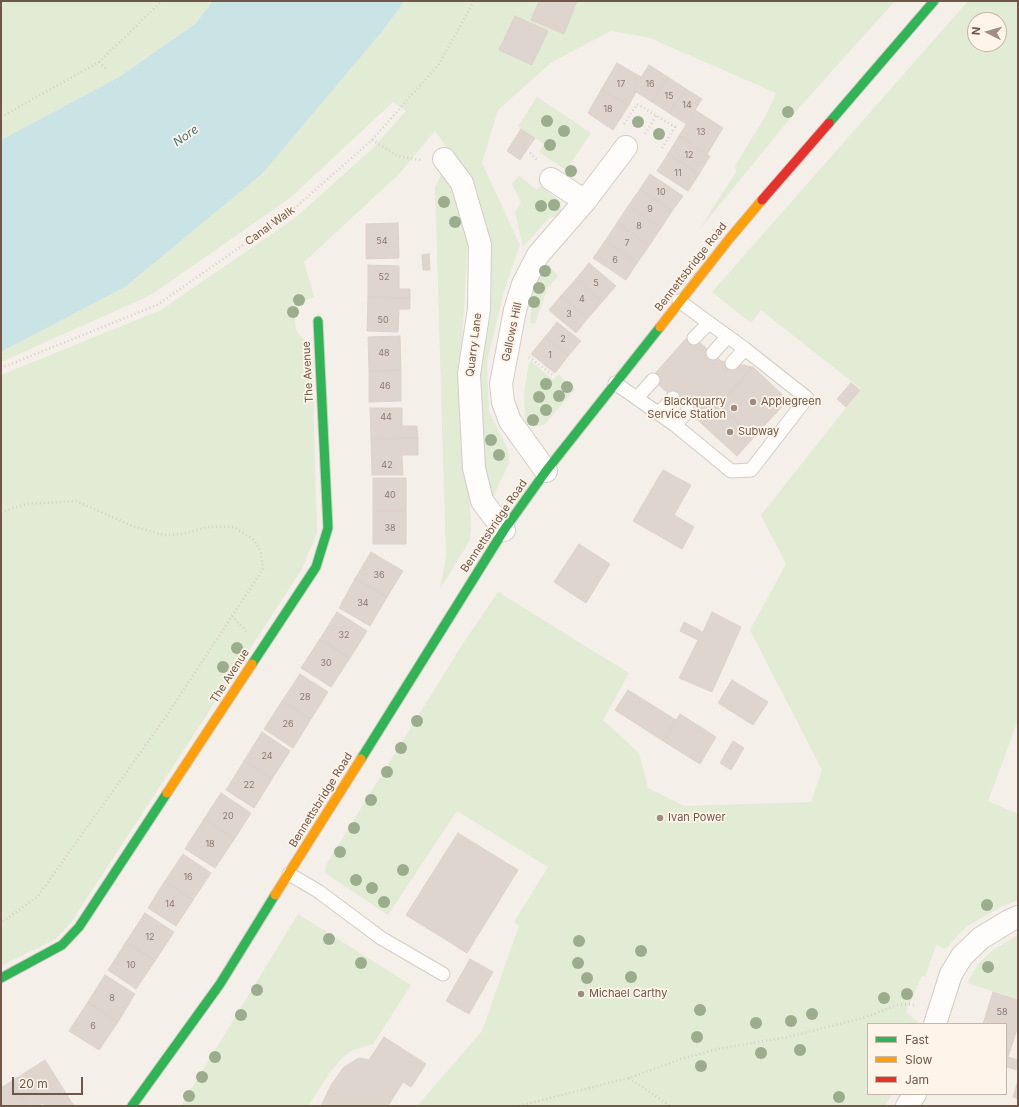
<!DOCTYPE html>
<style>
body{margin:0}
#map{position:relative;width:1019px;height:1107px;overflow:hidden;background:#f5efe9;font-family:Inter,sans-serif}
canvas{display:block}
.frame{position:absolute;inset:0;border:2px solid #71564a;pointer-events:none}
.legend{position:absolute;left:867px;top:1023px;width:140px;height:72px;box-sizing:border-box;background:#fef4e8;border:1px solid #c6b5a9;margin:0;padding:5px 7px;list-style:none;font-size:12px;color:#71564a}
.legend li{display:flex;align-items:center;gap:8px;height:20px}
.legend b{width:20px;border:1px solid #c6b5a9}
.north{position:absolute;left:967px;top:12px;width:40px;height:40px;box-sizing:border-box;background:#fef4e8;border:1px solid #c6b5a9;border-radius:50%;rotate:276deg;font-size:11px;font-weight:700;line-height:16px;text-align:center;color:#71564a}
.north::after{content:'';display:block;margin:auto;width:14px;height:18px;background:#9f8c82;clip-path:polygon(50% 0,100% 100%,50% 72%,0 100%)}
.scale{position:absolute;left:12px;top:1077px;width:71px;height:18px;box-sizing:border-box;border:2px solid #71564a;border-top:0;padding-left:5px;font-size:12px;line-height:14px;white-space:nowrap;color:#71564a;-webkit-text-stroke:3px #fef4e8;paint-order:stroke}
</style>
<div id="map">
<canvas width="1019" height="1107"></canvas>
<div class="frame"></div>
<ul class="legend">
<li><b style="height:5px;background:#30b455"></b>Fast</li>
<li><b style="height:5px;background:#ff9f0a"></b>Slow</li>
<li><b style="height:5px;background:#e5322d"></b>Jam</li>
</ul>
<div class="north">N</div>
<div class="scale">20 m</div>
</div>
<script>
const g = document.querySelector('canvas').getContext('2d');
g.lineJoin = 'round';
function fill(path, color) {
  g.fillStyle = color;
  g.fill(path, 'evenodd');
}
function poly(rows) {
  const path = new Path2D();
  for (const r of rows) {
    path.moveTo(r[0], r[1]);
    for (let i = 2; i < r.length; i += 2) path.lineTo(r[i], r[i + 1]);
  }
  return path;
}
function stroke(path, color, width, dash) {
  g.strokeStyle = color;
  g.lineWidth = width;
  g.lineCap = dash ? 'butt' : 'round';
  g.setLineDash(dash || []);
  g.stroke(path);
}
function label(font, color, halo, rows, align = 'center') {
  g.font = font + ' Inter,sans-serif';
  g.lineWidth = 3.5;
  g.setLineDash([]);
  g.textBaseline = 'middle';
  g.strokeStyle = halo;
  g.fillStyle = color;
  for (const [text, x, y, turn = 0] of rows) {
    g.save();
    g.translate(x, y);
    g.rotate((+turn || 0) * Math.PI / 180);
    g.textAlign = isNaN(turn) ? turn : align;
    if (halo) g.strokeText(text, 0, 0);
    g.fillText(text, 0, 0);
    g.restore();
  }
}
fill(poly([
 [1,1,213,1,195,24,119,77,1,140],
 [405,1,895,1,797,110,699,230,736,172,735,166,766,115,776,93,650,38,611,31,552,62,498,110,482,163,520,245,504,291,487,362,489,412,508,449,509,463,489,506,483,483,467,175,435,131,399,174,304,262,314,297,306,300,300,305,296,312,295,321,296,329,300,336,306,341,312,355,317,533,302,569,72,921,56,939,1,966,1,375,161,310,295,218,372,149,406,111,393,102,290,198,151,295,1,362,1,352,125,287,262,174,381,33],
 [968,1,1018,1,1018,720,988,801,1018,814,1018,900,1001,907,969,925,959,934,946,949,936,945,925,977,922,976,906,1012,918,1022,917,1024,868,1024,868,1094,892,1094,885,1106,417,1106,482,1031,519,926,514,922,548,867,457,811,388,915,325,873,326,865,460,648,498,592,629,673,603,720,639,753,648,788,684,806,811,802,822,770,750,630,786,564,761,515,861,389,761,310,751,323,712,292],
 [975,20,999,20,999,44,975,44],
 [537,97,591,133,566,170,539,152,544,144,518,126],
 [442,173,458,186,469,225,460,374,471,522,470,540,440,589,446,557,435,187],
 [519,176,537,190,540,186,560,201,561,207,560,215,549,218,523,247,515,212,521,202,512,184],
 [547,263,558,276,547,289,535,324,530,323,534,282,539,272],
 [531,361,553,380,558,374,575,389,545,424,536,427,527,425,525,422,524,392,529,363],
 [298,914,411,985,373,1044,353,1050,342,1058,331,1071,308,1106,181,1106],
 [1018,935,1018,999,967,983,978,964,993,950]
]), '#e2ebd4');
fill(poly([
 [213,1,405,1,381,33,262,174,125,287,1,352,1,140,119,77,195,24]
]), '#cae4e5');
const building = poly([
 [539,1,577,1,564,34,531,20,539,1],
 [515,16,548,31,532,65,499,50,515,16],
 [617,63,641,77,633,90,636,92,629,105,601,90,617,63],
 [649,65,668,77,652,102,633,90,649,65],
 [668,77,686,89,669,113,652,102,668,77],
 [686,89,702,99,686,124,669,113,686,89],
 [601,90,629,105,613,130,588,113,601,90],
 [695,110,723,128,707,154,679,136,695,110],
 [521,129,535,138,520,160,507,151,521,129],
 [679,136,710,156,699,174,668,154,679,136],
 [668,154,699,174,688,191,657,171,668,154],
 [650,174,683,196,672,211,640,189,650,174],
 [640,189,672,211,661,228,628,206,640,189],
 [628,206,661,228,649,246,617,223,628,206],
 [398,223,399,258,366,259,366,224,398,223],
 [617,223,649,246,637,263,605,241,617,223],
 [605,241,637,263,626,280,593,258,605,241],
 [429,254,430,270,423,270,422,255,429,254],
 [589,263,616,286,602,302,576,279,589,263],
 [368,265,399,266,399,289,410,289,410,298,368,297,368,265],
 [576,279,602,302,588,318,561,296,576,279],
 [561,296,588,318,576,333,549,310,561,296],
 [368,297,410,298,410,309,399,309,398,332,367,331,368,297],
 [557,322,581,341,568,356,545,337,557,322],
 [690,334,721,361,753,367,702,424,651,378,690,334],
 [400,336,401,370,369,371,368,337,400,336],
 [545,337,568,356,555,373,531,354,545,337],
 [753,367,788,400,754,437,719,405,753,367],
 [401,370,401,401,369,402,369,371,401,370],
 [851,383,860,390,846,407,837,399,851,383],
 [719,405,754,437,737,456,702,424,719,405],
 [370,408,402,408,402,426,417,426,418,438,371,439,370,408],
 [418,438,418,455,402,455,403,475,372,475,371,439,418,438],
 [663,470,691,485,674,515,694,527,682,549,633,521,663,470],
 [373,478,406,478,406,511,373,511,373,478],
 [373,511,406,511,406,544,373,544,373,511],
 [579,544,610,564,586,603,554,582,579,544],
 [371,552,403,571,387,597,355,579,371,552],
 [355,579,387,597,370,626,339,608,355,579],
 [337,612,367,631,350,658,320,639,337,612],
 [712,612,741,627,712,692,679,678,698,640,680,631,684,622,703,632,712,612],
 [320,639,350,658,331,687,301,668,320,639],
 [300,674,328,692,311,719,282,701,300,674],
 [732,680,768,702,753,725,718,703,732,680],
 [628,690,676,720,663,741,615,710,628,690],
 [282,701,311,719,293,748,264,729,282,701],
 [680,714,716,737,700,764,663,741,680,714],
 [262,732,290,751,272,779,244,761,262,732],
 [733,741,744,748,731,770,720,763,733,741],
 [244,761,272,779,254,808,226,790,244,761],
 [221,793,251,813,235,838,204,819,221,793],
 [204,819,235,838,215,868,185,849,204,819],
 [458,833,518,870,467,953,406,915,458,833],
 [183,854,211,873,193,900,165,881,183,854],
 [165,881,193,900,176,926,148,908,165,881],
 [145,913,174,932,155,961,126,942,145,913],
 [126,942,155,961,136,989,108,970,126,942],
 [470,959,493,972,469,1014,446,1001,470,959],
 [105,975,135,994,118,1022,88,1002,105,975],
 [993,992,1018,1000,1018,1026,1010,1051,1006,1049,1006,1024,983,1024,993,992],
 [88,1002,118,1022,99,1050,69,1031,88,1002],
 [384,1037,426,1064,411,1087,403,1082,388,1106,321,1106,331,1085,344,1067,359,1058,369,1060,384,1037],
 [1006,1049,1010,1051,1008,1057,1018,1060,1018,1070,1006,1067,1006,1049],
 [45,1060,74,1106,45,1106,43,1103,38,1106,27,1106,12,1081,45,1060],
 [12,1081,27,1106,1,1106,1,1088,12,1081],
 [1018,1081,1018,1099,1013,1097,1018,1081]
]);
fill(building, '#ded5ce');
stroke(building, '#ddd2cb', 1);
const lane = poly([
 [694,338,709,323],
 [713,353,728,336],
 [732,363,745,349],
 [615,383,675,425,731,471,751,470,807,398,745,349,679,301],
 [637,398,653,380],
 [659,413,673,398],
 [675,425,688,411],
 [289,874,318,891,381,938,443,974]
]);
const street = poly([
 [444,159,462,183,480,245,479,309,469,374,474,468,482,501,504,530],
 [551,179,585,201],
 [546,471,510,421,503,402,501,384,515,310,523,284,538,255,585,201,626,147],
 [935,1024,951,974,962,956,981,938,1009,921,1018,917],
 [907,1106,915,1094]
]);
const fast = poly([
 [829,123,934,1],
 [252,664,316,567,328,528,318,321],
 [361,759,504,530,546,471,660,327],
 [1,978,62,945,79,927,167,793],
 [132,1106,220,984,275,895]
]);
const slow = poly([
 [660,327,730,238,762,200],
 [167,793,252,664],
 [275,895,361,759]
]);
const jam = poly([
 [762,200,829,123]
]);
stroke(lane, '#d4ccc6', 15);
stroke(street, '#d4ccc6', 24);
stroke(fast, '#d4ccc5', 11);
stroke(slow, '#d4ccc5', 11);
stroke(jam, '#d4ccc5', 11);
stroke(poly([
 [99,62,106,69],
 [1,117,99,62,162,1],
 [624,124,637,104,675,127,661,150],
 [645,134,656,116],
 [372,140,398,156,421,160],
 [530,153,538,161],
 [529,357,554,376],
 [1,368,157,305,289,213,372,140,439,64,474,1],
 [1,512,26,504,76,501,135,527,164,535,182,534,209,527,234,527,254,540,261,552,263,569,165,718,38,896,1,923],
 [232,616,247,632],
 [629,1078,670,1106],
 [519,1106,629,1078,684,1058,723,1048,788,1037,863,1018,897,1005,910,1004,917,1006]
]), '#d6ceca', 2.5, [1, 3]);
stroke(lane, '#fefdfc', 13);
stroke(street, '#fefdfc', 22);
stroke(fast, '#30b455', 9);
stroke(slow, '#ff9f0a', 9);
stroke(jam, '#e5322d', 9);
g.fillStyle = '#9cad8e';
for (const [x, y] of [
 [788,112],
 [547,121],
 [638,122],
 [564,131],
 [659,134],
 [550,145],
 [571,171],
 [444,202],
 [554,205],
 [541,206],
 [455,222],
 [545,271],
 [539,288],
 [299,300],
 [534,302],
 [293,312],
 [546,384],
 [567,387],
 [559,396],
 [539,397],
 [546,410],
 [533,420],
 [491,440],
 [499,455],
 [237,648],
 [223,667],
 [417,721],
 [401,748],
 [387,772],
 [371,800],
 [354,828],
 [340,852],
 [403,870],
 [356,880],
 [372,888],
 [384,902],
 [987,905],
 [329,939],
 [579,941],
 [641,951],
 [361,963],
 [578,963],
 [988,967],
 [631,977],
 [587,978],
 [257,990],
 [907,994],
 [884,998],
 [700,1010],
 [812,1014],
 [241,1015],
 [791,1021],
 [756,1023],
 [697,1037],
 [800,1050],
 [761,1053],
 [215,1057],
 [701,1066],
 [202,1077],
 [189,1096],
 [839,1097]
]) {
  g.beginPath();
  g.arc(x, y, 6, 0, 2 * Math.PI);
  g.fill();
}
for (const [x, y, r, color] of [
 [753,402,4,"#9f8c82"],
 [734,408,4,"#9f8c82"],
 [730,432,4,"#9f8c82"],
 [660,818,4,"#9f8c82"],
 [581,994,4,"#9f8c82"]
]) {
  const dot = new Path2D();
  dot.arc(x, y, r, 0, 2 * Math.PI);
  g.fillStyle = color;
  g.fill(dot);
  stroke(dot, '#fef4e8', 1.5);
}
label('9px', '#8f786e', null, [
 ["17",621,84],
 ["16",650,84],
 ["15",669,96],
 ["14",687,105],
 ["18",608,109],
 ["13",701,132],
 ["12",689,155],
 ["11",678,173],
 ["10",661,192],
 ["9",650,209],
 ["8",639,226],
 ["54",382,241],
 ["7",627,243],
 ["6",615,260],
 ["52",384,277],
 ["5",596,283],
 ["4",582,299],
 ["3",569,314],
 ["50",383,320],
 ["2",563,339],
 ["48",384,353],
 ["1",550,355],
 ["46",385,386],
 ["44",386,417],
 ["42",387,465],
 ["40",390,495],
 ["38",390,528],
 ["36",379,575],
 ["34",363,603],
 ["32",344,635],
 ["30",326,663],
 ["28",305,697],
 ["26",288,724],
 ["24",267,756],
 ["22",249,785],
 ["20",228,816],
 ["18",210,844],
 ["16",188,877],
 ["14",170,904],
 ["12",150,937],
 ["10",131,965],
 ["8",112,998],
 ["58",1002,1012],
 ["6",93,1026]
]);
label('11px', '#71564a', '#fef4e8', [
 ["Canal Walk",270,226,-36],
 ["Bennettsbridge Road",691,267,-52],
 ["Gallows Hill",512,332,-78],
 ["Quarry Lane",474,345,-83],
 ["The Avenue",308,372,-93],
 ["Bennettsbridge Road",494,526,-56],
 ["The Avenue",230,676,-57],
 ["Bennettsbridge Road",321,800,-58]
]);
label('11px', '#71564a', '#fef4e8', [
 ["Blackquarry",726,402,"right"],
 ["Service Station",726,415,"right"],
 ["Applegreen",761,402],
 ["Subway",738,432],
 ["Ivan Power",668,818],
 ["Michael Carthy",589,994]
], 'left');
label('italic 12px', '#43767d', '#fef4e8', [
 ["Nore",186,136,-35]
]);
</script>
